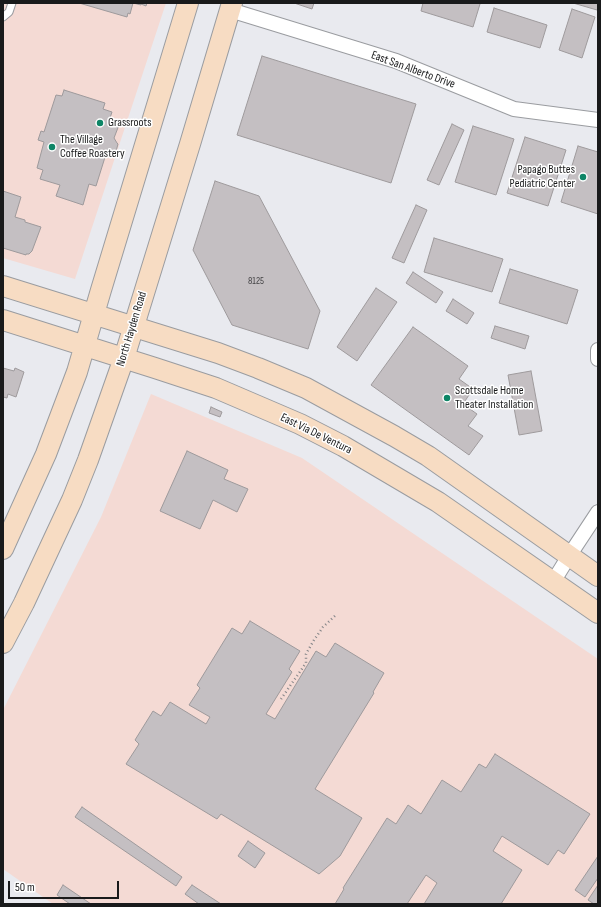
<!DOCTYPE html>
<style>
body{margin:0}
#map{position:relative;width:601px;height:907px;overflow:hidden;background:#e9eaef;font-family:"Sofia Sans Condensed",sans-serif}
canvas{display:block}
.frame{position:absolute;inset:0;border:4px solid #191a1b;pointer-events:none}
.scale{position:absolute;left:8px;top:881px;width:111px;height:18px;box-sizing:border-box;border:2px solid #191a1b;border-top:0;padding-left:5px;font-size:12px;line-height:14px;white-space:nowrap;color:#191a1b;-webkit-text-stroke:3px #fff;paint-order:stroke}
</style>
<div id="map">
<canvas width="601" height="907"></canvas>
<div class="frame"></div>
<div class="scale">50 m</div>
</div>
<script>
const g = document.querySelector('canvas').getContext('2d');
g.lineJoin = 'round';
function fill(path, color) {
  g.fillStyle = color;
  g.fill(path, 'evenodd');
}
function poly(rows) {
  const path = new Path2D();
  for (const r of rows) {
    path.moveTo(r[0], r[1]);
    for (let i = 2; i < r.length; i += 2) path.lineTo(r[i], r[i + 1]);
  }
  return path;
}
function stroke(path, color, width, dash) {
  g.strokeStyle = color;
  g.lineWidth = width;
  g.lineCap = dash ? 'butt' : 'round';
  g.setLineDash(dash || []);
  g.stroke(path);
}
function label(font, color, halo, rows, align = 'center') {
  g.font = font + ' "Sofia Sans Condensed",sans-serif';
  g.lineWidth = 3;
  g.setLineDash([]);
  g.textBaseline = 'middle';
  g.strokeStyle = halo;
  g.fillStyle = color;
  for (const [text, x, y, turn = 0] of rows) {
    g.save();
    g.translate(x, y);
    g.rotate((+turn || 0) * Math.PI / 180);
    g.textAlign = isNaN(turn) ? turn : align;
    if (halo) g.strokeText(text, 0, 0);
    g.fillText(text, 0, 0);
    g.restore();
  }
}
fill(poly([
 [3,3,166,3,75,279,3,258],
 [151,394,302,458,598,659,598,904,53,904,3,869,3,710,101,517]
]), '#f4dad4');
const building = poly([
 [79,3,147,3,146,6,141,4,141,5,133,3,130,14,128,13,127,17,79,3],
 [294,3,314,3,312,9,294,3],
 [423,3,477,3,480,4,473,27,421,11,423,3],
 [573,3,598,3,598,8,597,10,573,3],
 [494,8,547,25,540,48,487,32,494,8],
 [572,9,595,17,582,58,559,50,572,9],
 [262,56,416,104,391,183,237,135,262,56],
 [64,90,105,103,103,109,112,112,109,121,119,125,114,138,117,143,118,144,115,155,113,154,113,156,106,154,96,186,89,184,83,205,56,196,60,185,40,179,43,170,37,168,44,142,38,140,41,131,44,132,56,95,62,96,64,90],
 [452,124,464,130,439,185,427,180,452,124],
 [473,126,514,139,496,195,455,182,473,126],
 [525,137,566,150,548,206,507,193,525,137],
 [578,146,598,152,598,214,561,202,578,146],
 [215,181,259,196,320,311,308,349,232,325,193,250,215,181],
 [3,191,21,197,15,217,25,220,25,222,41,227,32,251,29,254,26,254,26,255,3,248,3,191],
 [416,205,427,210,404,263,392,258,416,205],
 [434,238,503,259,492,292,424,272,434,238],
 [510,269,578,290,567,324,499,303,510,269],
 [413,272,443,292,436,303,406,283,413,272],
 [376,288,397,302,357,361,337,347,376,288],
 [453,299,474,313,467,324,446,311,453,299],
 [495,326,529,336,525,349,491,338,495,326],
 [413,327,468,366,459,379,473,389,463,404,477,414,468,426,483,436,469,455,371,385,413,327],
 [3,368,14,371,15,368,24,372,16,397,8,394,7,398,3,397,3,368],
 [531,371,542,431,519,435,508,375,531,371],
 [211,407,222,412,220,417,209,413,211,407],
 [187,451,228,470,224,479,248,489,237,512,213,500,200,529,160,511,187,451],
 [250,621,300,651,289,669,292,672,266,714,275,719,316,651,326,657,335,643,384,673,373,692,374,693,315,789,362,818,340,856,319,874,221,814,217,819,126,764,139,744,135,740,153,711,161,716,170,702,206,724,210,717,189,705,200,688,197,685,232,628,242,634,250,621],
 [495,754,590,814,564,854,558,850,548,865,502,836,493,851,522,870,501,904,424,904,437,883,426,875,407,904,335,904,344,889,343,888,387,818,396,824,408,805,421,814,442,780,461,792,479,764,486,768,495,754],
 [82,807,182,877,176,886,75,817,82,807],
 [248,841,265,853,255,868,238,856,248,841],
 [598,856,598,878,585,897,575,890,598,856],
 [63,885,91,904,70,904,57,895,63,885],
 [192,885,221,904,199,904,185,894,192,885],
 [598,885,598,904,594,904,588,900,598,885]
]);
fill(building, '#c4bfc2');
stroke(building, '#9e9a9c', 1);
const lane = poly([
 [3,17,9,12,12,3]
]);
const street = poly([
 [230,10,396,61,514,109,598,120],
 [598,350,598,359],
 [553,582,569,556,598,512]
]);
const secondary = poly([
 [3,286,218,353,258,368,306,388,394,436,428,456,598,576],
 [3,320,155,368,216,388,300,424,343,446,438,502,598,613],
 [3,549,46,454,77,372,101,290,188,3],
 [3,643,24,603,51,545,72,500,88,460,124,358,190,144,232,3]
]);
stroke(lane, '#9a9ca0', 9);
stroke(street, '#9a9ca0', 16);
stroke(secondary, '#9a9ca0', 22);
stroke(poly([
 [281,699,306,663,306,654,314,640,323,627,337,614]
]), '#848588', 2.5, [1, 3]);
stroke(lane, '#fff', 7);
stroke(street, '#fff', 14);
stroke(secondary, '#f7dcc3', 20);
for (const [x, y, r, color] of [
 [100,123,4,"#0d8566"],
 [52,147,4,"#0d8566"],
 [583,177,4,"#0d8566"],
 [447,398,4,"#0d8566"]
]) {
  const dot = new Path2D();
  dot.arc(x, y, r, 0, 2 * Math.PI);
  g.fillStyle = color;
  g.fill(dot);
  stroke(dot, '#fff', 1.5);
}
label('10px', '#444345', null, [
 ["8125",256,281]
]);
label('12px', '#191a1b', '#fff', [
 ["East San Alberto Drive",413,70,20],
 ["North Hayden Road",132,329,-73],
 ["East Via De Ventura",316,434,26]
]);
label('12px', '#191a1b', '#fff', [
 ["Grassroots",108,123],
 ["The Village",60,140],
 ["Coffee Roastery",60,154],
 ["Papago Buttes",575,170,"right"],
 ["Pediatric Center",575,184,"right"],
 ["Scottsdale Home",455,391],
 ["Theater Installation",455,405]
], 'left');
</script>
